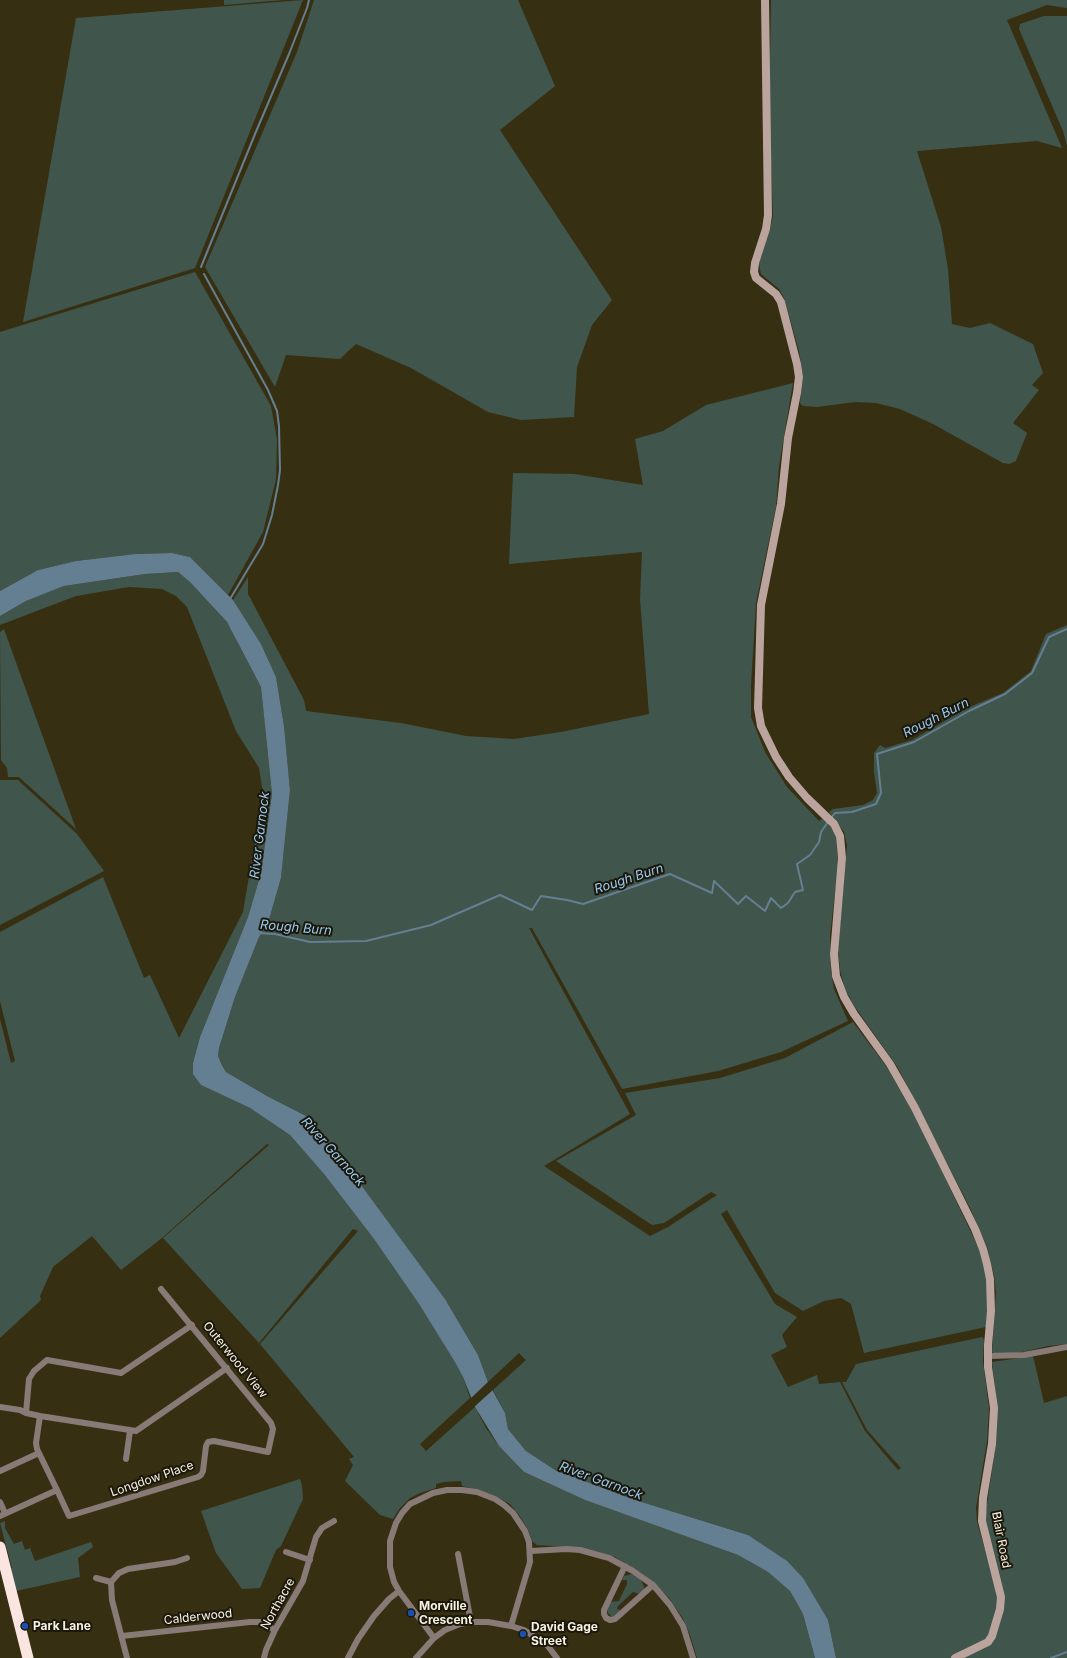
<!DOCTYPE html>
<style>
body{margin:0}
canvas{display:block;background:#372f11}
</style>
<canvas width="1067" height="1658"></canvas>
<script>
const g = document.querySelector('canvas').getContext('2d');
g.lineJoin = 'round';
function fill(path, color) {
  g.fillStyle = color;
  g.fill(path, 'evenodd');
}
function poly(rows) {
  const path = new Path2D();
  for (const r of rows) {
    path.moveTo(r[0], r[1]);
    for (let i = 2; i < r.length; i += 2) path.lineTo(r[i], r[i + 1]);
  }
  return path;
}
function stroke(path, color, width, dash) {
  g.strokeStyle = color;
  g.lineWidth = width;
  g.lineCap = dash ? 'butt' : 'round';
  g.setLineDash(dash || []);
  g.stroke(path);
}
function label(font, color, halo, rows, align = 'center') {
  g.font = font + ' Inter,sans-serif';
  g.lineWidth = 4;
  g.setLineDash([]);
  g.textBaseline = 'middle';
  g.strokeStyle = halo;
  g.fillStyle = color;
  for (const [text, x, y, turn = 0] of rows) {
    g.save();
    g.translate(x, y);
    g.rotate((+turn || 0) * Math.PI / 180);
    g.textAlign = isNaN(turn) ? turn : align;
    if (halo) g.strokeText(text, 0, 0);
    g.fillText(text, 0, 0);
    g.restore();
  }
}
fill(poly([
 [224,0,284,0,224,5],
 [303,0,195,268,23,322,76,18],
 [314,0,518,0,555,86,500,130,612,300,592,325,577,367,574,417,521,420,488,412,411,368,356,344,340,359,286,355,275,387,205,267,297,52],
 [771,0,1067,0,1067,8,1047,5,1007,20,1062,148,1037,141,917,151,941,227,948,269,952,324,970,328,990,323,1033,344,1043,373,1032,385,1039,390,1013,423,1027,433,1016,461,1009,464,1003,463,933,424,900,409,876,403,855,402,817,407,803,406,800,403,803,377,799,351,784,298,779,289,761,274,759,264,770,230,773,215,769,113],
 [1044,16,1067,16,1067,146,1063,131,1019,29,1020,24],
 [195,272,271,406,277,440,276,479,263,532,228,595,190,557,172,553,135,554,76,561,38,570,0,591,0,332],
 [793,383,779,466,776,507,756,603,751,685,751,717,765,752,787,787,819,821,823,818,836,833,838,867,830,935,831,972,834,989,848,1021,781,1052,718,1071,622,1089,532,928,529,928,630,1114,544,1166,650,1236,668,1227,717,1195,711,1192,664,1223,652,1225,556,1161,636,1115,625,1093,720,1078,785,1058,853,1022,886,1066,916,1117,980,1251,986,1272,988,1304,986,1327,864,1353,851,1304,841,1298,824,1301,803,1311,775,1293,727,1210,721,1214,775,1304,797,1317,782,1335,787,1347,771,1355,788,1387,817,1375,819,1384,840,1382,865,1431,898,1470,901,1468,867,1430,842,1382,846,1382,856,1364,982,1337,984,1339,983,1362,989,1408,987,1441,976,1508,977,1522,988,1560,994,1556,986,1521,986,1511,996,1443,997,1406,992,1362,1033,1356,1044,1403,1067,1396,1067,1658,836,1658,828,1620,748,1535,632,1499,555,1470,526,1451,508,1429,505,1413,493,1390,526,1360,519,1353,488,1382,478,1355,445,1299,359,1183,306,1116,267,1096,226,1072,218,1056,219,1048,235,997,259,937,268,923,281,878,290,790,284,726,276,677,261,644,233,600,248,577,248,594,304,700,306,711,401,723,466,736,514,739,561,732,649,714,640,599,642,552,509,564,513,473,574,474,643,485,635,439,663,431,706,405],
 [178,572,190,582,227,622,261,687,272,794,261,873,248,917,200,1037,193,1063,201,1085,250,1108,290,1135,324,1174,374,1239,419,1304,455,1361,463,1377,470,1398,420,1444,426,1451,475,1407,486,1428,499,1446,524,1472,585,1500,738,1555,768,1572,790,1591,803,1614,815,1658,697,1658,690,1635,682,1617,669,1598,643,1574,615,1557,599,1552,581,1548,537,1545,532,1541,528,1530,519,1515,510,1504,497,1497,483,1491,462,1486,461,1481,444,1482,436,1484,436,1488,420,1493,410,1498,400,1508,393,1519,380,1515,345,1481,353,1465,349,1459,354,1457,260,1344,358,1231,353,1229,259,1343,163,1238,269,1145,267,1144,162,1238,121,1270,92,1236,53,1267,40,1296,41,1300,0,1338,0,1019,11,1063,15,1061,0,1001,0,932,103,877,144,978,150,975,179,1038,243,912,263,793,259,768,236,731,187,607,176,596,162,589,129,587,76,596,0,625,0,616,26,601,64,586,145,574],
 [1067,625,1067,1344,1048,1346,1022,1352,994,1354,992,1351,996,1292,994,1275,987,1247,970,1208,898,1068,853,1004,845,989,840,970,838,949,847,845,844,832,829,812,833,809,863,805,873,800,877,793,874,772,874,753,880,745,885,748,912,740,967,708,1003,693,1031,671,1046,634],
 [4,629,76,829,19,777,8,777,7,768,1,760,0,632],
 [0,780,18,780,77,834,104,871,0,925],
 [300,1479,302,1486,303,1499,281,1546,276,1550,260,1588,242,1589,216,1553,201,1511],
 [5,1521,5,1528,14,1544,22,1541,25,1550,30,1548,35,1561,91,1542,93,1547,78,1558,80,1577,16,1591,11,1568,12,1568,0,1523],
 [632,1574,641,1580,645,1589,640,1594,633,1592,618,1606,617,1609,621,1610,615,1616,611,1616,608,1613,607,1609,611,1602,619,1601,627,1584,627,1580,622,1580,624,1576]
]), '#40554b');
fill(poly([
 [172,553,190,557,233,600,261,644,276,677,284,726,290,790,281,878,268,923,259,937,235,997,219,1048,218,1056,222,1065,226,1072,267,1096,306,1116,358,1181,445,1299,478,1355,488,1382,505,1413,508,1429,526,1451,555,1470,632,1499,748,1535,787,1561,803,1578,828,1620,836,1658,815,1658,803,1614,790,1591,768,1572,738,1555,585,1500,524,1472,499,1446,475,1407,463,1377,455,1362,419,1304,374,1239,324,1174,290,1135,250,1108,201,1085,193,1074,193,1063,200,1037,248,917,261,873,272,794,261,687,227,622,190,582,178,572,145,574,64,586,26,601,0,616,0,591,38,570,76,561,135,554]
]), '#657f92');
fill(poly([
 [490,1380,494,1389,473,1408,469,1400]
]), '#372f11');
stroke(poly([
 [201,267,255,134,289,54,307,8,309,0],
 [204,274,268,390,277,411,279,426,280,470,278,485,272,515,263,544,230,599],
 [831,818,835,813,852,812,876,804,881,793,877,754,914,742,969,711,1005,694,1032,673,1049,637,1067,629],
 [258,933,275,934,310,942,366,941,431,925,500,895,532,910,541,896,567,900,583,904,670,874,712,893,714,881,738,904,746,896,765,911,771,898,781,908,788,903,795,892,803,890,797,864,810,855,819,842,821,832,828,822],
 [1051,1658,1067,1652]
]), '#657f92', 2);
stroke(poly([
 [988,1356,1024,1355,1067,1347],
 [0,1407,20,1410,26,1413,40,1416,36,1443,37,1449,57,1490,0,1516],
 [26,1413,29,1379,34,1371,47,1360,121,1373,192,1325],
 [40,1416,136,1431,227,1368],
 [126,1459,130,1431],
 [0,1471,39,1453],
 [57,1490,69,1516,198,1477,201,1475,203,1471,206,1446,208,1442,214,1441,268,1452,273,1429,271,1423,161,1289],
 [0,1502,5,1513],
 [531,1551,566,1549,580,1550,609,1558,633,1571,653,1585,670,1605,683,1626,693,1658],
 [286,1552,310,1560],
 [458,1554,471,1622],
 [625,1566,604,1610,604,1614,606,1618,610,1620,615,1619,653,1585],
 [96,1578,111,1582],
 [122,1636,250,1622,260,1622,275,1630],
 [434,1638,399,1591,394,1582,390,1567,390,1541,396,1523,402,1513,410,1504,433,1493,447,1490,462,1490,477,1492,495,1499,504,1505,513,1513,525,1531,529,1542,530,1562,511,1626],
 [127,1658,112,1600,111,1582,119,1573,128,1569,175,1562,187,1558],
 [264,1658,266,1650,275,1630,303,1581,316,1537,322,1528,334,1521],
 [348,1658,358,1639,374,1616,389,1599,399,1591],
 [416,1658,434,1638,445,1630,460,1624,471,1622,488,1622,511,1626,524,1630,547,1645,557,1658]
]), '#887a76', 6);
stroke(poly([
 [765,0,768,215,766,229,755,263,754,272,756,278,776,294,781,302,797,364,799,377,797,393,788,438,781,504,761,605,758,708,761,726,776,757,789,777,807,798,834,824,840,836,842,858,834,954,836,976,844,997,854,1014,890,1064,915,1108,975,1229,983,1249,987,1264,990,1279,991,1311,988,1345,988,1367,994,1408,992,1444,983,1498,982,1521,1001,1597,1000,1609,992,1636,988,1642,955,1658]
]), '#bba49e', 8);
stroke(poly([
 [0,1547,28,1658]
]), '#fbe5e0', 11);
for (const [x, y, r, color] of [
 [411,1613,4,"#1a4fb4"],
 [25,1626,4,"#1a4fb4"],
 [523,1634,4,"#1a4fb4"]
]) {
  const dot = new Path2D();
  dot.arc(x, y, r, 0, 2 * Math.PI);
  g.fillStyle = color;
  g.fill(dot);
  stroke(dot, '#1b170b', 1.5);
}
label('12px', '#f6f1e0', '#1b170b', [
 ["Outerwood View",235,1360,51],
 ["Longdow Place",152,1479,-19],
 ["Blair Road",1001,1540,79],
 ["Northacre",278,1604,-61],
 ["Calderwood",198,1617,-6]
]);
label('bold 12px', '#f6f1e0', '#1b170b', [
 ["Morville",419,1606],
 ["Crescent",419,1620],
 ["Park Lane",33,1626],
 ["David Gage",531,1627],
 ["Street",531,1641]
], 'left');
label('italic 13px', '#9acaef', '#1b170b', [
 ["Rough Burn",936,718,-27],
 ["River Garnock",260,835,-83],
 ["Rough Burn",629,879,-18],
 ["Rough Burn",296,928,5],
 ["River Garnock",333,1152,48],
 ["River Garnock",601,1481,20]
]);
</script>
